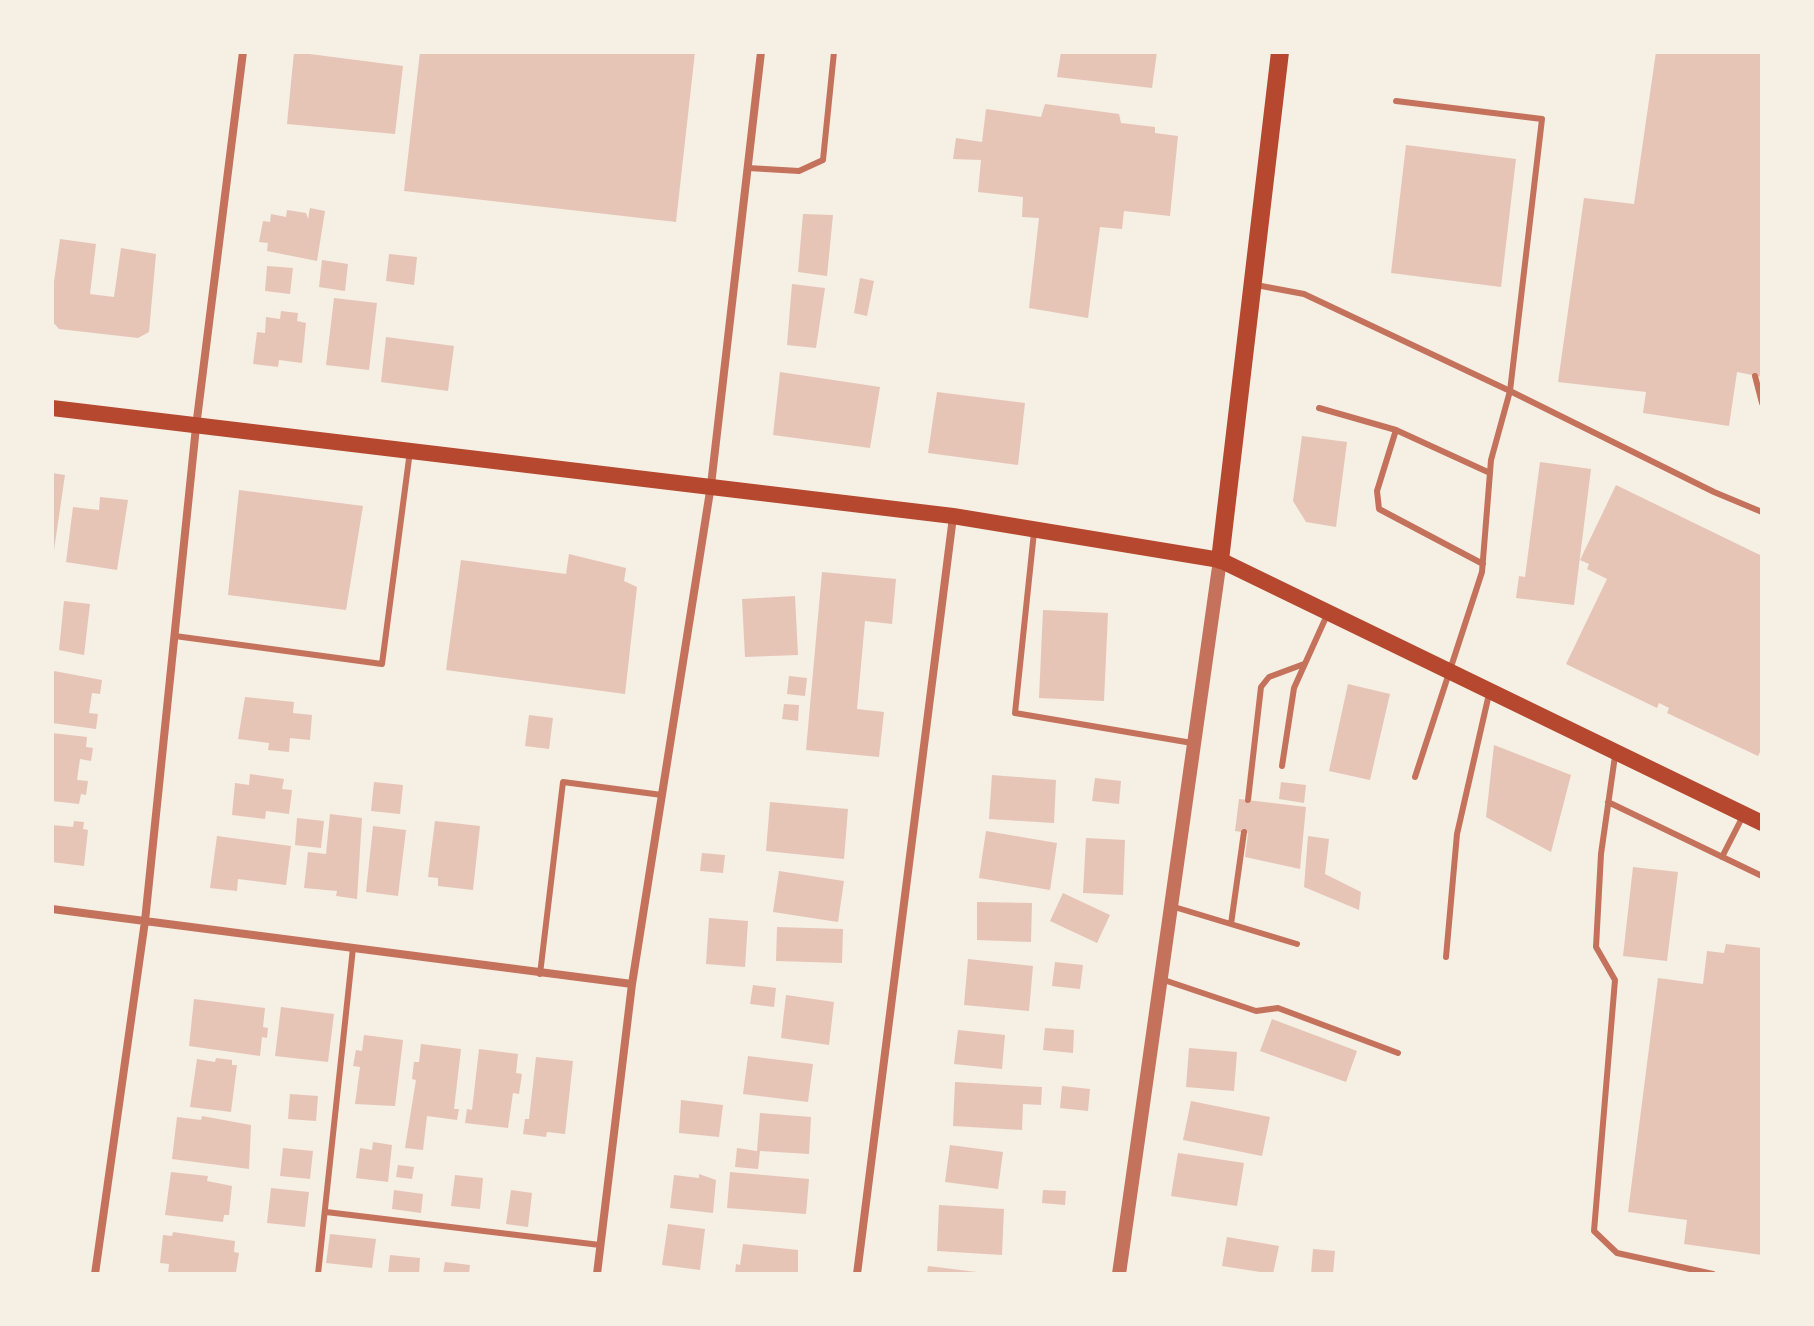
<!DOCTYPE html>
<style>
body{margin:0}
#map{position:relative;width:1814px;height:1326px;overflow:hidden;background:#f6efe4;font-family:"Open Sans",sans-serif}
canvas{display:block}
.frame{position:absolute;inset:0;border:54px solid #f6efe4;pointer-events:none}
</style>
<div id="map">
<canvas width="1814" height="1326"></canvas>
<div class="frame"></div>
</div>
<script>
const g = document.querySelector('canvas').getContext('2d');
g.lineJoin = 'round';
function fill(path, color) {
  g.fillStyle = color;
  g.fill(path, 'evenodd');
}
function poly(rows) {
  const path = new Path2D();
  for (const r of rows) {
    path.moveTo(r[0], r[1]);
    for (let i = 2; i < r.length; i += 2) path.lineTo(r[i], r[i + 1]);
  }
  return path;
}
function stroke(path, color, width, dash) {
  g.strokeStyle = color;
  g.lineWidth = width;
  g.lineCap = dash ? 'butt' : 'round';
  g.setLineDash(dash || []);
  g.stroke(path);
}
fill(poly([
 [294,52,403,66,395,134,287,124],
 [420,52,695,52,676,222,404,191],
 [1061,52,1157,52,1152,88,1057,77],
 [1656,52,1762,52,1762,377,1737,372,1729,426,1643,413,1646,392,1558,382,1584,198,1634,204],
 [1045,104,1119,114,1121,123,1155,127,1155,133,1178,136,1170,216,1124,211,1122,229,1100,227,1088,318,1029,308,1039,218,1022,217,1023,197,978,192,981,160,953,159,956,138,982,142,986,109,1041,117],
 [1406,145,1516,159,1501,287,1391,273],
 [310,208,325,211,317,261,267,251,268,243,259,242,263,221,270,222,271,214,286,217,287,210,306,213,308,219],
 [803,214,833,215,827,276,798,272],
 [60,239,96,244,90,294,114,297,121,248,156,254,149,332,138,338,59,329,52,321,52,296],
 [389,254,417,257,414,285,386,281],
 [322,260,348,264,345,291,319,287],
 [267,266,293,268,290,294,265,291],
 [860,278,874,281,867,316,854,313],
 [792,284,825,288,816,348,787,345],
 [334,298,377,303,369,370,326,365],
 [281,311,298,313,297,321,306,323,302,363,279,360,278,367,253,364,257,332,265,333,266,317,280,319],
 [386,337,454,346,448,391,381,382],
 [780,372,880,387,870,448,773,435],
 [937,392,1025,403,1018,465,928,453],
 [1302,436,1347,442,1336,527,1306,522,1293,501],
 [1540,462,1591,469,1574,605,1516,598,1519,576,1525,577],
 [52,473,65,475,54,550,52,550],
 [1616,485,1762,556,1762,748,1758,756,1667,713,1669,708,1659,703,1657,708,1566,664,1607,579,1587,569,1589,564,1580,560],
 [239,490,363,506,346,610,228,595],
 [100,497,128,500,117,570,66,562,73,507,99,510],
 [569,554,626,568,624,581,637,587,625,694,446,670,461,560,566,574],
 [822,572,896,579,892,624,865,621,857,709,884,712,879,757,806,750],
 [795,596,798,655,745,657,742,599],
 [64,601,90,604,84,655,59,650],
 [1043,610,1108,613,1104,701,1039,698],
 [54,671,102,680,100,694,92,693,89,713,98,714,96,729,52,723],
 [789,676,807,678,805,696,787,694],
 [1348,684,1390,694,1370,780,1329,771],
 [245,697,294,702,293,713,312,715,310,740,290,738,289,752,268,750,269,743,238,739],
 [784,704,799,705,798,721,782,719],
 [529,715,553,718,549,749,525,746],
 [52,733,87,737,86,747,93,748,91,761,80,759,77,780,88,781,86,795,81,794,79,804,52,801],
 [1494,745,1571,775,1551,852,1486,817],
 [250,774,284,779,282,789,292,790,289,814,266,811,265,819,232,815,235,783,249,785],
 [992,775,1056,780,1054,823,989,819],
 [1095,778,1121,781,1119,804,1092,801],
 [374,782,403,785,400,814,371,811],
 [1281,782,1306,785,1304,803,1279,799],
 [1239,799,1306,807,1300,869,1245,857,1248,833,1235,831],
 [770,802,848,809,844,859,766,851],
 [330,814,362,818,357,899,336,896,337,891,304,888,308,852,326,854],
 [297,818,324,821,321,848,295,845],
 [74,821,84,822,83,829,88,830,84,866,52,862,52,825,73,827],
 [435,821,480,826,473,890,438,886,438,878,428,877],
 [373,826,406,830,398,896,366,892],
 [986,831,1057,843,1050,890,979,878],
 [217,836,291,846,286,885,238,879,237,891,210,888],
 [1308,836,1329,839,1325,874,1361,892,1359,910,1304,887],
 [1086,838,1125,840,1123,895,1083,893],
 [702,853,725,855,723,873,700,871],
 [1633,867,1678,872,1667,961,1623,956],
 [779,871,844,881,838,922,773,912],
 [1063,893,1110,915,1097,943,1050,921],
 [977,902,1032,903,1031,942,977,940],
 [709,918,748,921,745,967,706,964],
 [777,927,843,929,842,963,776,961],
 [1726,944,1762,948,1762,1255,1684,1244,1687,1220,1628,1212,1658,978,1703,984,1707,951,1724,953],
 [968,959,1033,966,1029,1011,964,1005],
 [1055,962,1083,965,1080,989,1052,986],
 [753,985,776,988,774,1007,750,1004],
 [786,995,834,1002,829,1045,781,1038],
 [194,999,265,1008,263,1027,268,1028,267,1038,262,1037,260,1056,189,1046],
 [281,1007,334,1014,328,1062,275,1056],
 [1272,1019,1357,1051,1346,1082,1260,1051],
 [1045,1028,1074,1030,1073,1053,1043,1050],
 [958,1030,1005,1035,1002,1069,954,1064],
 [364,1035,403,1040,395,1106,355,1104,360,1067,353,1066,356,1050,362,1051],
 [421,1044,461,1049,454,1109,459,1109,457,1120,427,1116,423,1150,405,1148,416,1080,412,1079,414,1062,419,1062],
 [1189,1048,1237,1052,1234,1091,1186,1087],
 [479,1049,518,1054,516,1073,522,1074,519,1094,513,1093,508,1128,465,1123,467,1109,472,1110],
 [748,1056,813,1064,808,1102,743,1094],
 [536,1057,573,1061,565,1134,547,1132,546,1137,523,1134,525,1119,529,1119],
 [216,1058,232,1060,232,1065,237,1065,231,1112,190,1107,197,1059,215,1062],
 [955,1082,1042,1087,1041,1105,1023,1104,1022,1130,953,1126],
 [1062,1086,1090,1089,1088,1111,1060,1108],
 [290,1094,318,1096,316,1121,288,1119],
 [681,1100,723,1105,719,1137,679,1133],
 [1191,1101,1270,1117,1262,1156,1183,1140],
 [760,1113,811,1117,809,1154,760,1151,758,1169,735,1167,737,1148,757,1151],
 [202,1116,251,1125,249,1169,172,1159,177,1117,201,1120],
 [373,1142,392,1145,388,1182,356,1178,360,1148,372,1150],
 [950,1145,1003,1152,998,1189,945,1182],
 [283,1148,313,1151,310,1179,280,1176],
 [1178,1153,1244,1163,1237,1206,1171,1196],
 [398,1165,414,1167,412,1179,396,1177],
 [171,1172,208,1176,207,1181,232,1186,229,1215,224,1215,223,1222,165,1215],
 [730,1172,809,1179,806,1214,727,1208],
 [699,1174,716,1180,713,1213,670,1208,674,1175,699,1178],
 [455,1175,483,1178,480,1209,451,1206],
 [271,1188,309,1192,305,1227,267,1223],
 [394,1190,423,1194,421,1213,392,1209],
 [511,1190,532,1193,528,1227,506,1224],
 [1043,1190,1066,1191,1065,1205,1042,1203],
 [939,1205,1004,1209,1002,1255,937,1251],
 [668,1224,705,1229,700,1270,662,1265],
 [173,1232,235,1241,234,1252,239,1253,236,1272,168,1274,169,1264,160,1263,163,1235,172,1236],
 [330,1234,376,1239,372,1268,326,1263],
 [1227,1237,1279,1246,1273,1274,1222,1266],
 [743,1244,798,1250,798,1274,735,1274,736,1264,740,1265],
 [1313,1249,1335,1251,1333,1274,1311,1274],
 [390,1255,420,1258,419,1274,388,1274],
 [445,1262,470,1265,469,1274,443,1274],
 [928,1266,977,1272,977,1274,927,1274]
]), '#e6c5b7');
stroke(poly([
 [1396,101,1542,119,1510,391,1714,492,1762,512],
 [748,168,799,171,823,160,834,52],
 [1256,285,1304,294,1510,391,1491,460,1482,572,1415,777],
 [1755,376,1762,403],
 [1319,408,1396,430,1377,491,1379,509,1483,564],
 [1396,430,1490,473],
 [1034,532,1015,713,1192,743],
 [175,636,382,664,410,451],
 [1615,756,1601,854,1596,947,1615,980,1594,1231,1617,1253,1713,1274],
 [1282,766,1294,688,1327,615],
 [1248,800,1261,687,1269,677,1304,664],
 [1608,802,1762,876],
 [1722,857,1744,814],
 [1171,906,1297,944],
 [1231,924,1244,832],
 [1446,957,1457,834,1489,694],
 [540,974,563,782,662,795],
 [1161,979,1256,1011,1278,1008,1398,1053],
 [326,1212,600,1245],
 [318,1274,353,948]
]), '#c5725c', 6);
stroke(poly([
 [52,909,632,984],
 [95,1274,145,921,196,427,243,52],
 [597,1274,632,984,711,485,761,52],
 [857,1274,953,517]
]), '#c5725c', 8);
stroke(poly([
 [1119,1274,1220,560]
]), '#c5725c', 14);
stroke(poly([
 [52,408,953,516,1220,560,1762,823]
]), '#b5482f', 16);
stroke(poly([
 [1220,560,1280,52]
]), '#b5482f', 18);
</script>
